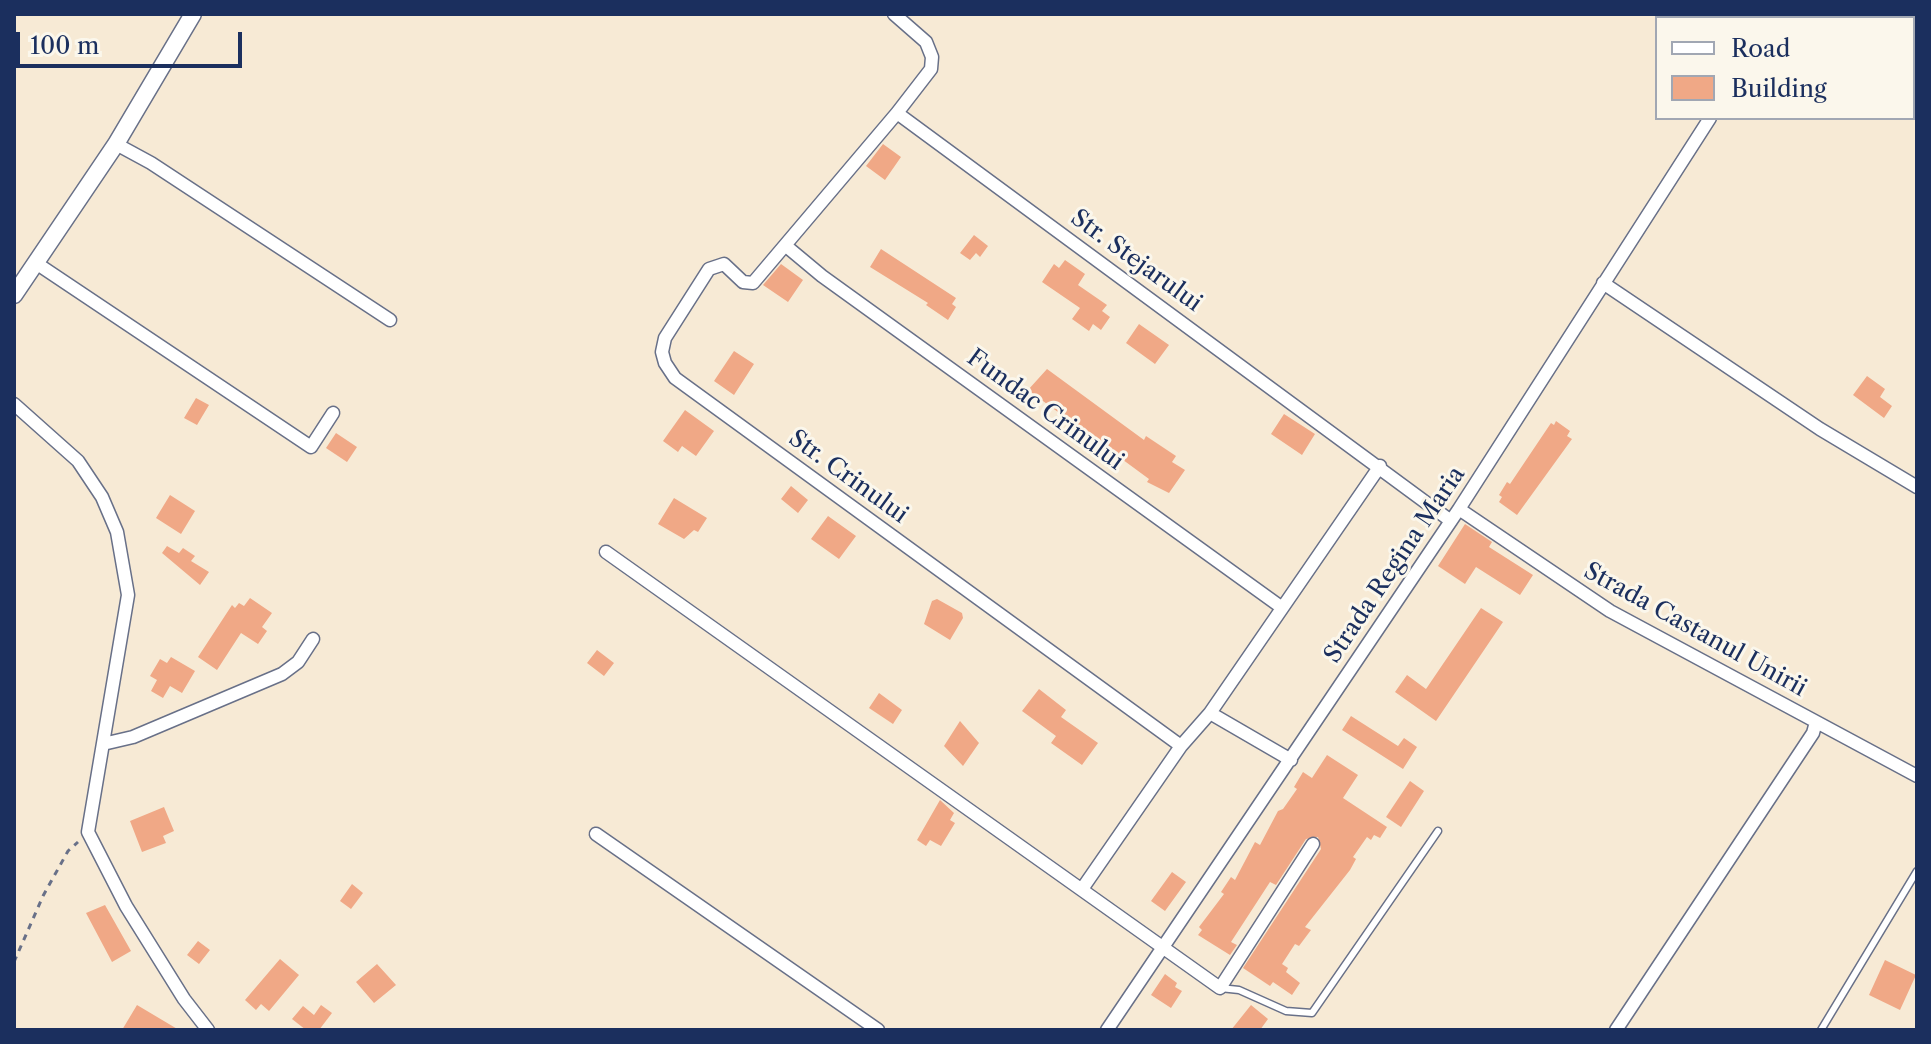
<!DOCTYPE html>
<style>
body{margin:0}
#map{position:relative;width:1931px;height:1044px;overflow:hidden;background:#f7ead5;font-family:"Libre Caslon Text",serif}
canvas{display:block}
.frame{position:absolute;inset:0;border:16px solid #1b2f5e;pointer-events:none}
.legend{position:absolute;left:1655px;top:16px;width:260px;height:104px;box-sizing:border-box;background:#fbf7ec;border:2px solid #a1a7b3;margin:0;padding:10px 14px;list-style:none;font-size:24px;color:#1b2f5e}
.legend li{display:flex;align-items:center;gap:16px;height:40px}
.legend b{width:40px;border:2px solid #a1a7b3}
.scale{position:absolute;left:16px;top:32px;width:226px;height:36px;box-sizing:border-box;border:4px solid #1b2f5e;border-top:0;padding-left:10px;font-size:24px;line-height:28px;white-space:nowrap;color:#1b2f5e;-webkit-text-stroke:6px #fbf7ec;paint-order:stroke}
</style>
<div id="map">
<canvas width="1931" height="1044"></canvas>
<div class="frame"></div>
<ul class="legend">
<li><b style="height:10px;background:#fff"></b>Road</li>
<li><b style="height:22px;background:#f0a886"></b>Building</li>
</ul>
<div class="scale">100 m</div>
</div>
<script>
const g = document.querySelector('canvas').getContext('2d');
g.lineJoin = 'round';
function fill(path, color) {
  g.fillStyle = color;
  g.fill(path, 'evenodd');
}
function poly(rows) {
  const path = new Path2D();
  for (const r of rows) {
    path.moveTo(r[0], r[1]);
    for (let i = 2; i < r.length; i += 2) path.lineTo(r[i], r[i + 1]);
  }
  return path;
}
function stroke(path, color, width, dash) {
  g.strokeStyle = color;
  g.lineWidth = width;
  g.lineCap = dash ? 'butt' : 'round';
  g.setLineDash(dash || []);
  g.stroke(path);
}
function label(font, color, halo, rows, align = 'center') {
  g.font = font + ' "Libre Caslon Text",serif';
  g.lineWidth = 6;
  g.setLineDash([]);
  g.textBaseline = 'middle';
  g.strokeStyle = halo;
  g.fillStyle = color;
  for (const [text, x, y, turn = 0] of rows) {
    g.save();
    g.translate(x, y);
    g.rotate((+turn || 0) * Math.PI / 180);
    g.textAlign = isNaN(turn) ? turn : align;
    if (halo) g.strokeText(text, 0, 0);
    g.fillText(text, 0, 0);
    g.restore();
  }
}
fill(poly([
 [883,144,901,157,885,180,866,166],
 [974,235,988,246,980,257,976,253,970,260,960,253],
 [881,249,956,298,952,304,956,307,948,320,926,305,928,303,870,267],
 [1065,260,1085,274,1078,285,1107,305,1102,311,1110,317,1101,330,1093,324,1089,331,1072,319,1080,308,1042,282,1054,264,1059,268],
 [781,264,803,280,788,302,763,285],
 [1139,324,1169,345,1155,364,1126,343],
 [734,351,754,364,734,395,714,381],
 [1047,369,1144,440,1146,436,1176,456,1172,462,1185,470,1169,493,1147,482,1149,479,1028,390],
 [1867,376,1885,389,1880,397,1892,406,1884,418,1853,395],
 [196,398,209,405,197,425,184,418],
 [685,410,714,431,696,456,682,446,678,452,663,441],
 [1284,414,1315,434,1302,455,1271,434],
 [1556,421,1570,431,1567,436,1572,439,1517,515,1499,502,1502,497,1499,495,1507,482,1510,484,1551,423,1554,425],
 [336,433,357,447,347,462,326,448],
 [791,486,808,500,798,513,781,499],
 [170,495,195,511,181,534,156,518],
 [674,498,707,518,698,532,694,530,684,539,658,524],
 [828,516,856,536,839,559,811,539],
 [1465,524,1492,542,1489,547,1533,575,1520,595,1476,567,1465,584,1438,566],
 [167,546,179,553,183,548,195,556,191,561,209,572,200,585,162,553],
 [250,598,272,613,262,627,267,631,258,644,241,633,217,670,198,657,232,605,235,608,239,603,244,606],
 [937,599,962,613,963,618,950,640,924,624,932,601],
 [1481,608,1503,622,1436,721,1395,692,1407,675,1426,689],
 [597,650,614,663,604,676,587,663],
 [171,657,195,671,182,693,170,686,163,698,151,691,157,680,150,676,160,659,167,663],
 [1039,689,1066,710,1061,717,1098,743,1082,765,1051,743,1056,736,1022,711],
 [879,693,902,710,893,724,869,708],
 [1351,716,1398,746,1404,738,1417,747,1403,769,1342,730],
 [960,721,979,743,963,766,944,746],
 [1327,755,1358,775,1343,798,1387,827,1380,838,1374,835,1371,840,1367,837,1353,857,1356,859,1350,870,1305,927,1311,930,1299,946,1295,944,1282,964,1288,968,1286,972,1300,983,1292,995,1273,982,1270,986,1243,968,1321,849,1318,837,1306,839,1276,885,1270,882,1231,942,1237,945,1230,955,1198,935,1202,930,1199,927,1224,894,1221,892,1231,877,1235,880,1255,842,1260,845,1278,811,1283,809,1297,789,1294,787,1303,772,1312,778],
 [1410,781,1424,791,1401,827,1386,817],
 [940,800,954,813,950,820,955,823,941,846,930,840,926,846,917,840],
 [164,807,174,831,163,836,166,843,142,852,130,821],
 [1172,872,1186,882,1165,911,1151,901],
 [352,884,363,893,351,909,340,901],
 [105,905,131,951,112,962,86,913],
 [198,941,210,950,199,964,187,955],
 [280,959,299,975,269,1011,261,1004,256,1010,245,1000],
 [1885,960,1916,975,1900,1010,1869,995],
 [377,964,396,985,374,1003,356,982],
 [1165,974,1177,983,1175,987,1182,991,1171,1008,1151,995],
 [137,1005,179,1030,122,1030],
 [321,1005,332,1013,319,1030,306,1030,292,1019,303,1006,314,1015],
 [1251,1005,1268,1019,1260,1030,1231,1030]
]), '#f0a886');
const service = poly([
 [1220,988,1239,990,1286,1011,1312,1013,1438,831],
 [1821,1030,1917,871]
]);
const minor = poly([
 [894,14,926,42,932,57,931,69,897,113,1451,521],
 [1837,18,1843,14],
 [897,113,753,283,743,282,724,264,709,269,665,338,662,352,665,363,675,378,1181,746],
 [116,144,151,163,390,320],
 [786,246,822,276,1281,607],
 [36,263,311,447,333,413],
 [1603,283,1820,429,1917,487],
 [14,404,78,461,102,497,117,532,128,595,88,832,126,906,184,999,208,1030],
 [1459,509,1610,611,1917,776],
 [606,552,1220,988,1313,844],
 [1210,713,1291,760],
 [103,744,133,737,282,674,298,662,313,639],
 [596,834,878,1030],
 [1082,889,1181,746,1210,713,1380,466],
 [1107,1030,1459,509,1710,118],
 [1616,1030,1813,733,1816,722]
]);
const tertiary = poly([
 [14,295,116,144,193,14]
]);
stroke(service, '#687088', 9);
stroke(minor, '#687088', 15);
stroke(tertiary, '#687088', 19);
stroke(poly([
 [14,962,43,896,68,851,78,842]
]), '#687088', 3, [6, 6]);
stroke(service, '#fff', 6);
stroke(minor, '#fff', 12);
stroke(tertiary, '#fff', 16);
label('24px', '#1b2f5e', '#fbf7ec', [
 ["Str. Stejarului",1136,261,36],
 ["Fundac Crinului",1045,410,36],
 ["Str. Crinului",848,477,36],
 ["Strada Regina Maria",1395,565,-56],
 ["Strada Castanul Unirii",1695,630,29]
]);
</script>
